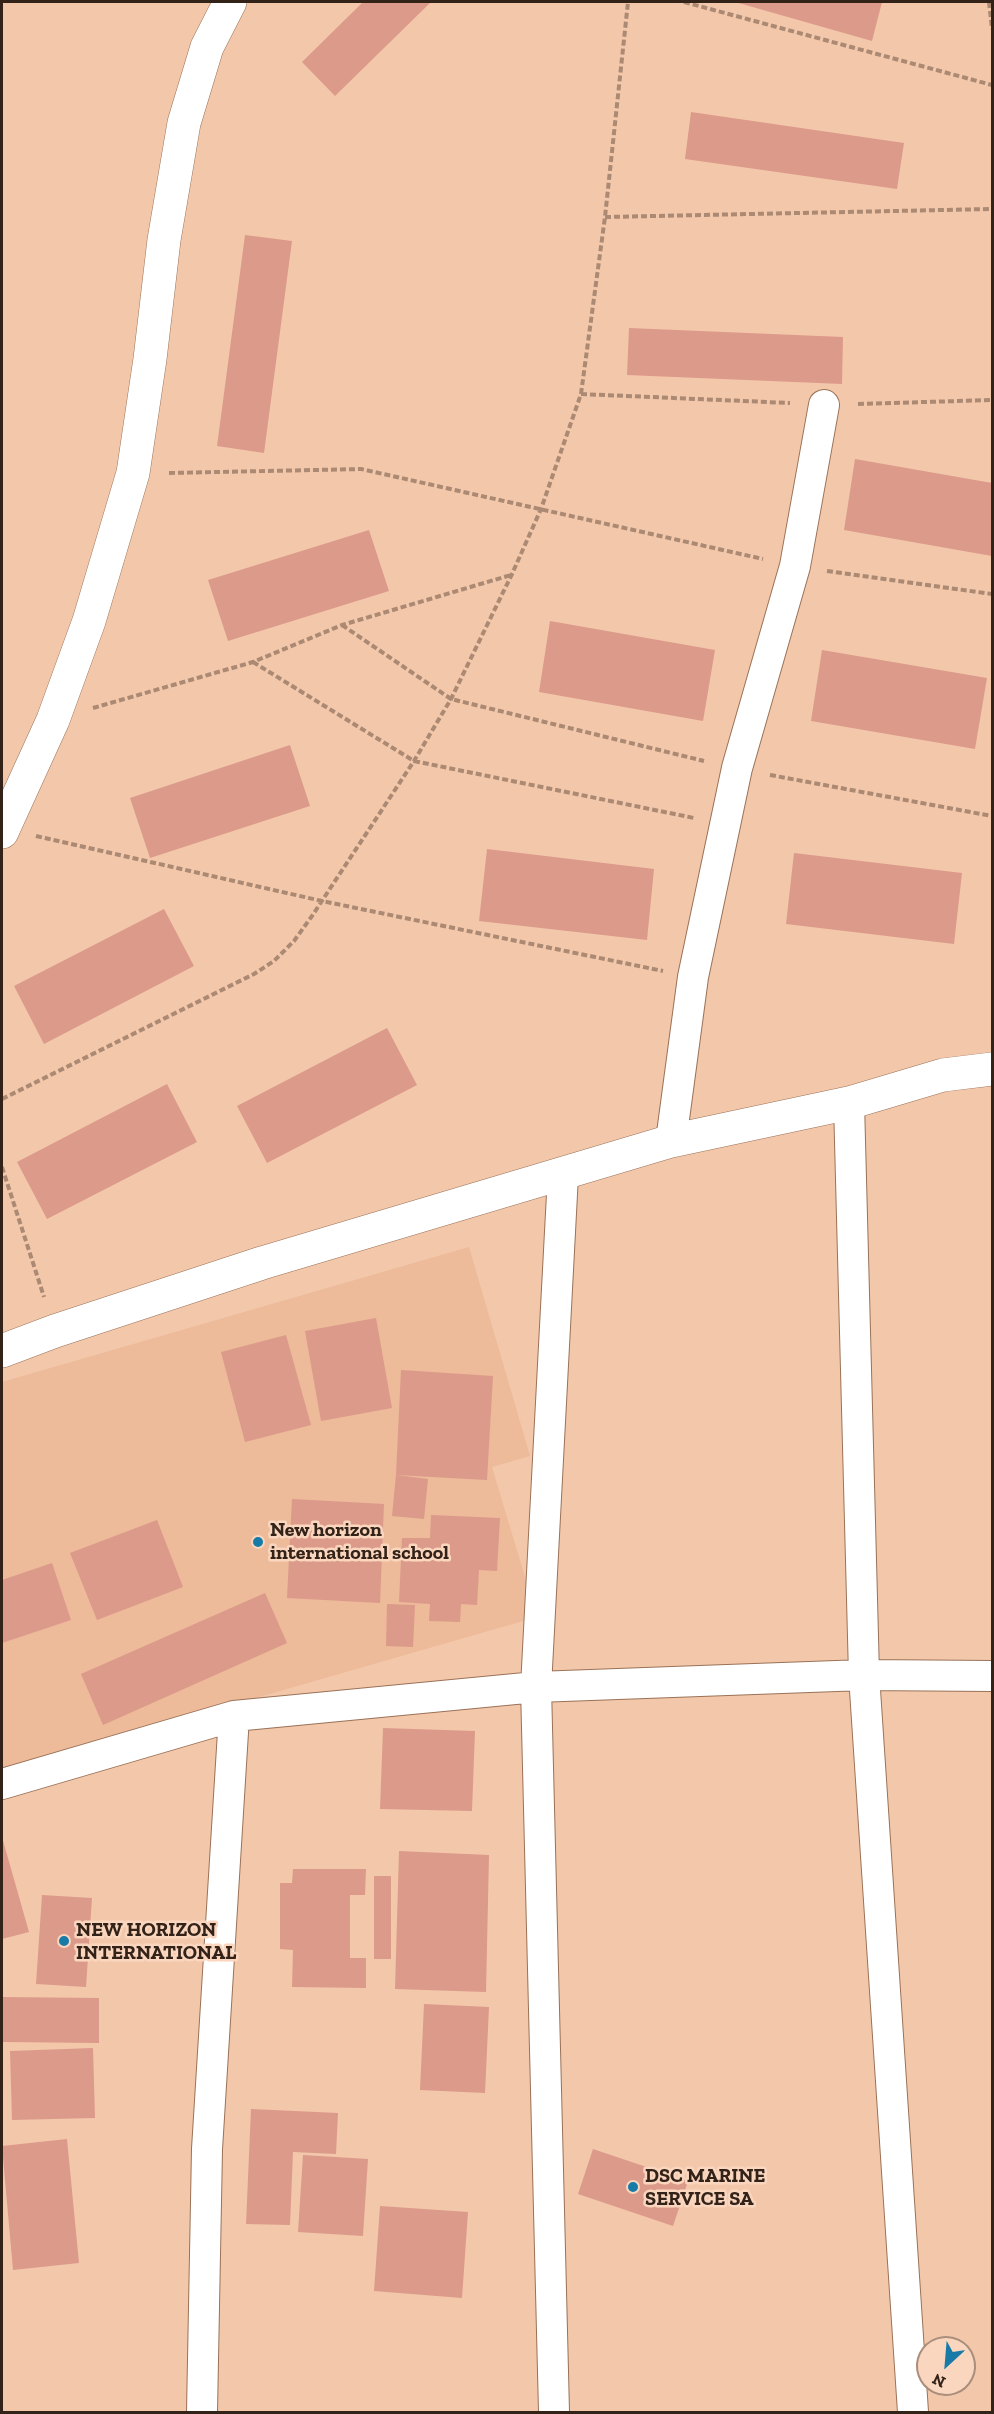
<!DOCTYPE html>
<style>
body{margin:0}
#map{position:relative;width:994px;height:2414px;overflow:hidden;background:#f3c7aa;font-family:"Zilla Slab",serif}
canvas{display:block}
.frame{position:absolute;inset:0;border:3px solid #332218;pointer-events:none}
.north{position:absolute;left:916px;top:2336px;width:60px;height:60px;box-sizing:border-box;background:#fad6bf;border:2px solid #aa8e7c;border-radius:50%;rotate:206deg;font-size:16px;font-weight:700;line-height:24px;text-align:center;color:#332218}
.north::after{content:'';display:block;margin:auto;width:21px;height:27px;background:#187ba7;clip-path:polygon(50% 0,100% 100%,50% 72%,0 100%)}
</style>
<div id="map">
<canvas width="994" height="2414"></canvas>
<div class="frame"></div>
<div class="north">N</div>
</div>
<script>
const g = document.querySelector('canvas').getContext('2d');
g.lineJoin = 'round';
function fill(path, color) {
  g.fillStyle = color;
  g.fill(path, 'evenodd');
}
function poly(rows) {
  const path = new Path2D();
  for (const r of rows) {
    path.moveTo(r[0], r[1]);
    for (let i = 2; i < r.length; i += 2) path.lineTo(r[i], r[i + 1]);
  }
  return path;
}
function stroke(path, color, width, dash) {
  g.strokeStyle = color;
  g.lineWidth = width;
  g.lineCap = dash ? 'butt' : 'round';
  g.setLineDash(dash || []);
  g.stroke(path);
}
function label(font, color, halo, rows, align = 'center') {
  g.font = font + ' "Zilla Slab",serif';
  g.lineWidth = 5;
  g.setLineDash([]);
  g.textBaseline = 'middle';
  g.strokeStyle = halo;
  g.fillStyle = color;
  for (const [text, x, y, turn = 0] of rows) {
    g.save();
    g.translate(x, y);
    g.rotate((+turn || 0) * Math.PI / 180);
    g.textAlign = isNaN(turn) ? turn : align;
    if (halo) g.strokeText(text, 0, 0);
    g.fillText(text, 0, 0);
    g.restore();
  }
}
fill(poly([
 [469,1247,530,1456,492,1467,537,1617,2,1771,2,1382]
]), '#edba9a');
fill(poly([
 [363,2,431,2,335,96,302,62],
 [735,2,882,2,872,41],
 [691,112,904,143,897,189,685,159],
 [245,235,292,241,264,453,217,446],
 [629,328,843,337,842,384,627,375],
 [855,459,992,483,992,556,844,530],
 [369,530,389,591,228,641,208,580],
 [550,621,715,650,703,721,539,692],
 [822,650,987,678,975,749,811,721],
 [290,745,310,806,150,858,130,798],
 [487,849,654,869,647,940,479,921],
 [794,853,962,873,954,944,786,924],
 [164,909,194,966,44,1044,14,986],
 [387,1028,417,1085,267,1163,237,1106],
 [167,1084,197,1142,47,1219,17,1162],
 [376,1318,392,1408,321,1421,305,1331],
 [286,1335,311,1425,245,1442,221,1352],
 [401,1370,493,1376,487,1480,396,1475],
 [396,1475,428,1479,424,1519,392,1516],
 [292,1499,384,1504,380,1603,287,1598],
 [431,1515,500,1518,497,1571,479,1570,477,1605,461,1604,460,1622,429,1621,430,1604,399,1602,402,1538,430,1538],
 [157,1520,183,1587,97,1620,70,1553],
 [52,1563,71,1620,2,1643,2,1580],
 [265,1593,287,1643,103,1725,81,1674],
 [387,1604,415,1605,413,1647,386,1646],
 [383,1728,475,1731,472,1811,380,1809],
 [2,1837,29,1932,2,1939],
 [399,1851,489,1855,486,1992,395,1989],
 [293,1869,366,1869,365,1895,350,1895,350,1958,366,1958,366,1988,292,1987,293,1950,280,1949,280,1883,292,1883],
 [374,1876,391,1876,391,1959,374,1959],
 [42,1895,92,1898,86,1987,36,1984],
 [2,1997,99,1998,99,2043,2,2042],
 [424,2004,489,2007,485,2093,420,2090],
 [93,2048,95,2118,12,2120,10,2051],
 [251,2109,338,2113,336,2154,293,2152,290,2225,246,2224],
 [67,2139,79,2263,13,2270,2,2146],
 [593,2149,688,2181,673,2226,578,2194],
 [303,2155,368,2159,363,2236,298,2232],
 [380,2206,468,2212,462,2298,374,2291]
]), '#dc9a8a');
const minor = poly([
 [849,1103,864,1675,913,2412],
 [671,1141,693,977,737,768,795,566,824,405],
 [2,1784,234,1716],
 [202,2412,207,2149,234,1716,536,1687,563,1175],
 [554,2412,536,1687,864,1675,992,1676]
]);
const tertiary = poly([
 [2,832,53,720,89,621,133,473,150,359,164,240,184,123,207,47,230,2],
 [2,1351,55,1331,262,1263,671,1141,849,1103,943,1075,992,1069]
]);
stroke(minor, '#9a7258', 32);
stroke(tertiary, '#9a7258', 34);
stroke(poly([
 [684,2,992,85],
 [989,2,992,29],
 [605,217,992,209],
 [581,394,790,403],
 [858,404,992,400],
 [169,473,361,469,763,559],
 [827,571,992,594],
 [342,625,451,699,704,761],
 [253,662,414,761,694,818],
 [93,708,253,662,342,625,511,575],
 [770,775,992,816],
 [36,836,322,901,663,971],
 [2,1099,254,974,274,961,294,941,312,916,414,761,451,699,512,574,541,509,581,394,605,217,628,2],
 [2,1167,44,1297]
]), '#ab8973', 4, [6, 3]);
stroke(minor, '#fff', 30);
stroke(tertiary, '#fff', 33);
for (const [x, y, r, color] of [
 [258,1542,6,"#187ba7"],
 [64,1941,6,"#187ba7"],
 [633,2187,6,"#187ba7"]
]) {
  const dot = new Path2D();
  dot.arc(x, y, r, 0, 2 * Math.PI);
  g.fillStyle = color;
  g.fill(dot);
  stroke(dot, '#fad6bf', 2);
}
label('bold 20px', '#332218', '#fad6bf', [
 ["New horizon",270,1530],
 ["international school",270,1553],
 ["NEW HORIZON",76,1930],
 ["INTERNATIONAL",76,1953],
 ["DSC MARINE",645,2176],
 ["SERVICE SA",645,2199]
], 'left');
</script>
